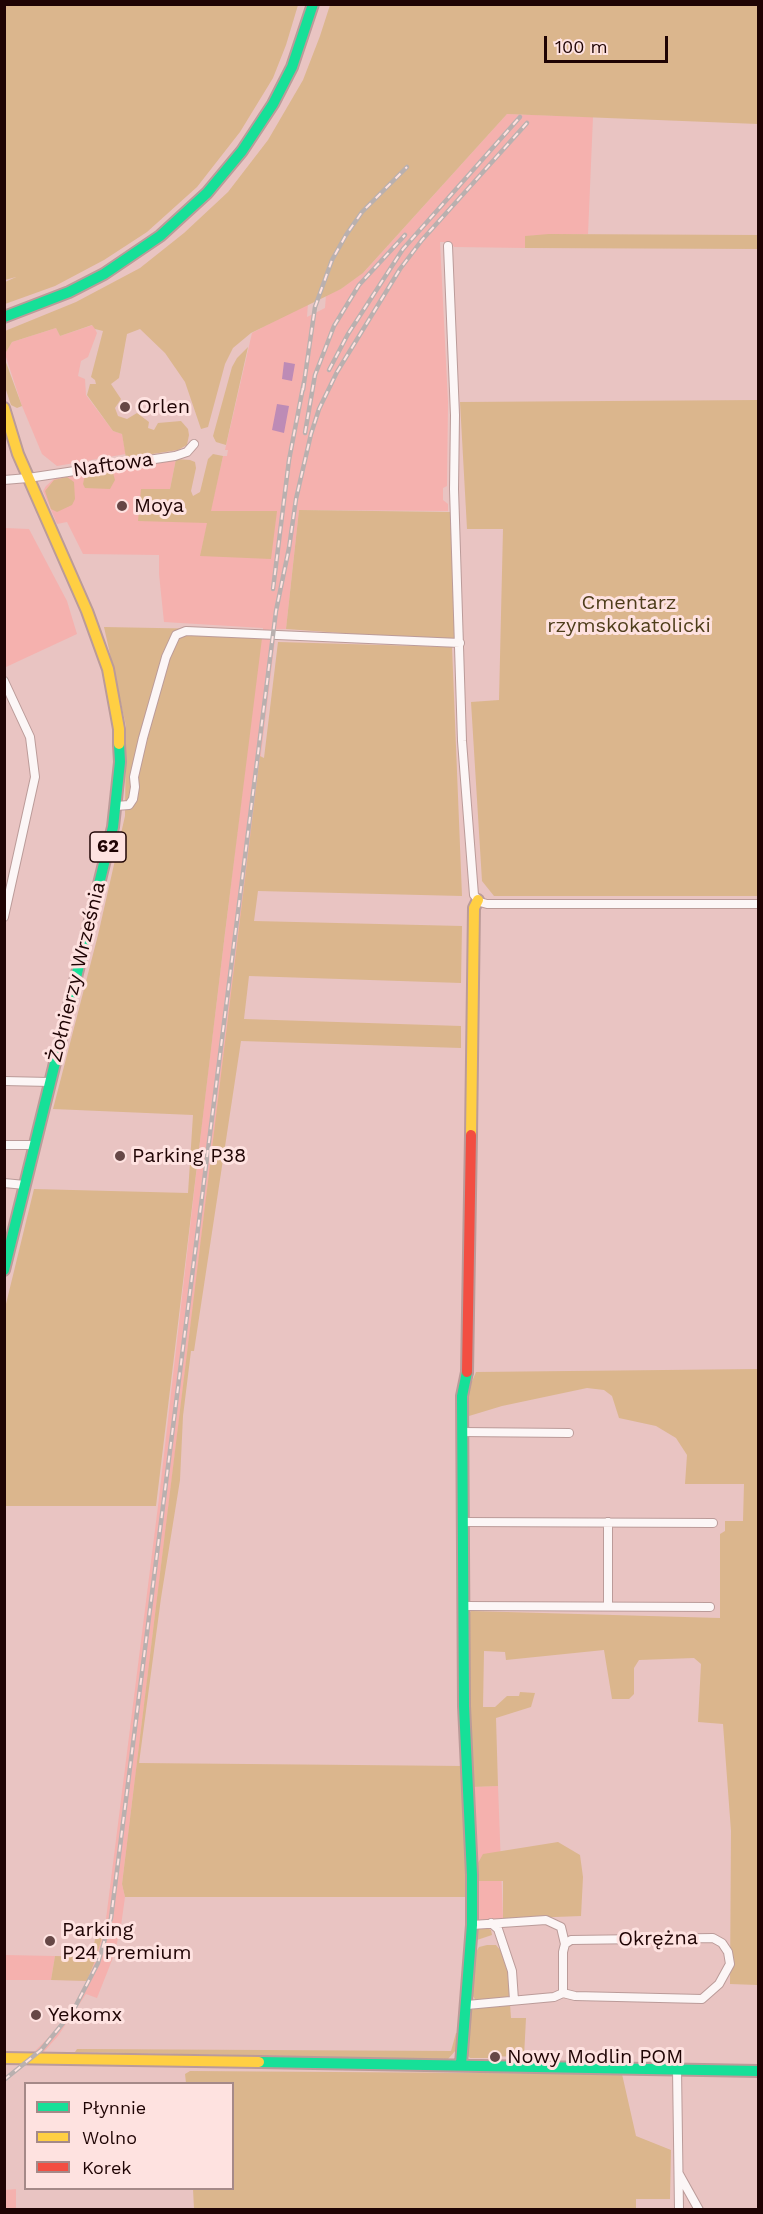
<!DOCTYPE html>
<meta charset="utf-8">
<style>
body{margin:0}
#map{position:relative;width:763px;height:2214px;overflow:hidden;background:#e9c4c2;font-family:"Work Sans",sans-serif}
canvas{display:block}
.frame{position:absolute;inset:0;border:6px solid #1f0404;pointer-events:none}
.legend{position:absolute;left:24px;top:2082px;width:210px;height:108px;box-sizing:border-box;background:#fee2e0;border:2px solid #a58988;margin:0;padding:8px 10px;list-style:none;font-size:18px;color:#1f0404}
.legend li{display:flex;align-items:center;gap:12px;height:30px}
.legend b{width:30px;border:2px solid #a58988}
.scale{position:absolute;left:544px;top:36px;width:124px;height:27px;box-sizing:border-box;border:3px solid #1f0404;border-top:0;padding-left:8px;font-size:18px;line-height:21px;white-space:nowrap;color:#1f0404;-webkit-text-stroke:4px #fee2e0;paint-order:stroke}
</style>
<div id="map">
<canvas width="763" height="2214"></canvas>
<div class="frame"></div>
<ul class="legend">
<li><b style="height:8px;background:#16e098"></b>Płynnie</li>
<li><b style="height:8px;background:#ffcf43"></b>Wolno</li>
<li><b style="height:8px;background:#f24e42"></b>Korek</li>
</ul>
<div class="scale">100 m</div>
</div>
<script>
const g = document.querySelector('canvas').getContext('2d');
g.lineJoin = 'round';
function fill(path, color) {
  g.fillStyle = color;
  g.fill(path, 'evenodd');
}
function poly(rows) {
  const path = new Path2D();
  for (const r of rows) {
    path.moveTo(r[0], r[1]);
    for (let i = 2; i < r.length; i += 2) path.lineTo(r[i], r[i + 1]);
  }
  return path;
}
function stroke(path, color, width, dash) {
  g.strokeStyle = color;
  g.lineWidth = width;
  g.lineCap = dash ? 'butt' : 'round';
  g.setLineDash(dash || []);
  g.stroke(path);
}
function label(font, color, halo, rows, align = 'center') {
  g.font = font + ' "Work Sans",sans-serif';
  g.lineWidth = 6;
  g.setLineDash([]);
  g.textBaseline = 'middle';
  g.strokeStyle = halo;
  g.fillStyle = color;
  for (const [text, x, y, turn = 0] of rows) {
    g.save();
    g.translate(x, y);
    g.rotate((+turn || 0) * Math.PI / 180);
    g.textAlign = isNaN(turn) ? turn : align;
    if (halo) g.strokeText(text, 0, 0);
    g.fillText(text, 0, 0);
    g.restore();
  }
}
fill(poly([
 [507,114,593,117,588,234,526,236,525,248,454,247,451,242,440,242,448,402,447,486,443,488,443,500,448,504,448,511,299,510,286,629,263,630,263,628,164,622,159,574,159,555,83,554,67,522,57,524,43,491,46,486,55,478,176,459,170,489,208,523,200,556,223,456,227,456,228,450,225,450,252,333,308,303,307,317,325,308,326,295,341,289,364,272],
 [93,325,97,333,88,357,81,361,78,376,85,379,86,395,113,431,122,434,126,454,57,466,42,454,22,406,5,354,12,342,56,328,60,336],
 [5,528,29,529,67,601,77,634,6,667],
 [261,638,275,640,122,1884,125,1897,121,1926,114,1955,97,1998,86,1994,58,2036,42,2054,33,2053,54,2032,71,2010,87,1981,96,1958,105,1927,159,1498,203,1114],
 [498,1786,503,1919,479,1920,472,1787],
 [5,1955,55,1956,51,1980,5,1980],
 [16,2189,16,2209,5,2209,5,2190]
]), '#f5b1ae');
fill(poly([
 [4,5,298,5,286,45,273,78,240,132,197,187,147,232,104,260,55,286,5,304,5,282,16,277,5,280],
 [330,5,758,5,758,124,507,114,363,273,341,289,251,333,233,348,225,364,208,427,201,429,185,382,165,353,140,329,127,334,119,378,111,384,121,399,115,408,118,416,127,419,137,413,149,422,148,428,154,430,158,423,181,421,188,429,189,435,187,445,178,450,126,458,122,434,113,431,87,395,90,384,96,384,95,380,91,377,103,331,95,329,92,325,60,336,56,328,12,342,5,354,5,331,76,302,140,268,184,233,228,192,268,140,303,80,320,36],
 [549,234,758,235,758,249,525,248,525,236],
 [248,347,226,445,216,442,213,436,232,367,237,358],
 [4,357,22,406,17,408,11,405,5,387],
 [758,400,758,896,494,896,482,881,471,702,499,700,503,529,467,529,460,402],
 [213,454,223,456,211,511,277,511,271,559,200,556,207,523,138,521,141,489,170,489,176,459,190,460,195,462,196,468,191,491,193,496,200,492,208,459],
 [106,470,113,473,115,480,110,489,85,488,83,484,85,475],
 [67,477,74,482,75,499,72,505,57,512,51,509,45,491,54,480],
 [299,510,450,512,457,639,396,637,286,629],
 [104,627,263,630,225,933,156,1506,5,1506,5,1308,34,1189,188,1193,193,1115,53,1109,98,935,125,816,126,726],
 [278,642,452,647,462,896,258,891,254,921,462,926,461,983,249,976,244,1019,461,1026,461,1048,241,1041,194,1351,191,1351,183,1416,180,1480,161,1598,139,1763,463,1766,466,1897,125,1897,122,1884,260,756,264,758],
 [758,1369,758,1985,730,1984,731,1831,723,1724,698,1722,701,1664,694,1658,639,1660,634,1668,634,1694,629,1699,612,1699,604,1650,506,1660,505,1652,484,1651,483,1707,495,1707,507,1696,519,1696,520,1692,535,1693,531,1707,496,1718,498,1786,472,1787,467,1617,471,1611,720,1618,720,1534,725,1531,725,1521,743,1521,744,1484,685,1484,687,1455,676,1438,656,1426,619,1418,612,1396,604,1390,587,1388,502,1406,469,1416,468,1391,476,1372],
 [558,1842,580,1855,583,1877,581,1916,503,1919,503,1881,478,1881,478,1863,483,1854],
 [97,1927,105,1927,96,1958,87,1981,51,1980,55,1956,92,1957],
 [479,1927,487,1928,491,1930,492,1935,477,1940,477,1931],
 [487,1945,496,1945,501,1951,509,1973,509,1996,507,1998,476,2001,473,1996,473,1957,479,1947],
 [510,2004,511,2018,526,2018,524,2057,489,2056,488,2058,470,2058,468,2056,466,2051,470,2014,472,2010,476,2008],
 [456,2033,461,2033,457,2049,448,2059,75,2052,77,2049,451,2051],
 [190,2071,622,2074,636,2136,671,2150,670,2199,636,2199,636,2210,194,2209,193,2189,232,2188,232,2084,186,2083,185,2074]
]), '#dbb68d');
fill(poly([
 [284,362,295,364,292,381,282,379],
 [277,404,289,406,284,433,272,430]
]), '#bd8bb6');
const street = poly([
 [448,246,455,415,454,489,462,741,474,895,480,902,487,904,758,904],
 [4,480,28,478,175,456,187,452,194,444],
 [4,681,30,737,35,777,4,917],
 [116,806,129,805,133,799,135,787,134,777,143,738,166,657,176,635,186,631,460,643],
 [4,1081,50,1082],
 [4,1145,34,1145],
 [4,1183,25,1185],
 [462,1432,569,1433],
 [463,1522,713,1523],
 [463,1606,710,1607],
 [608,1606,608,1522],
 [491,1923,498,1929,512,1971,514,2000],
 [472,1925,546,1920,561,1927,565,1944],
 [467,2005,554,1997,563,1993,575,1996,702,1999,719,1984,730,1964,728,1952,722,1943,713,1938,571,1940,565,1944,563,1952,563,1993],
 [677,2069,679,2210],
 [679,2174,699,2210]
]);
const fast = poly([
 [4,317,69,292,104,274,160,236,207,193,242,151,273,104,292,67,313,4],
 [4,1270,113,827,120,762,119,744],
 [259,2062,758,2071],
 [461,2064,472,1925,472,1875,464,1706,462,1396,467,1372]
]);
const slow = poly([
 [4,408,18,454,87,611,108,669,119,729,119,744],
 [471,1135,474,908,478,900],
 [4,2058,259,2062]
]);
const jam = poly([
 [467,1372,471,1135]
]);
stroke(street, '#bb9b99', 10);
stroke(fast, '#bb9b99', 14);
stroke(slow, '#bb9b99', 14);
stroke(jam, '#bb9b99', 14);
stroke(street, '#fcf6f6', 8);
stroke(fast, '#16e098', 10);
stroke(slow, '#ffcf43', 10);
stroke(jam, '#f24e42', 10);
const rail = poly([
 [329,370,348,334,403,249,520,117],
 [303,390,315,307,332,260,346,235,362,212,407,167],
 [305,433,315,375,334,326,359,285,405,235],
 [273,589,289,460,304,382],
 [4,2080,41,2050,73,2011,98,1963,111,1918,276,611,289,548,296,499,311,434,319,409,337,372,400,269,422,240,527,123]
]);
stroke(rail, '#b9b0af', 4.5);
stroke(rail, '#fee2e0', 2, [7]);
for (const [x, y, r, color] of [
 [125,407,6,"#664746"],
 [122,506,6,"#664746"],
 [120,1156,6,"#664746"],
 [50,1941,6,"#664746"],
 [36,2015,6,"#664746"],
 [495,2057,6,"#664746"]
]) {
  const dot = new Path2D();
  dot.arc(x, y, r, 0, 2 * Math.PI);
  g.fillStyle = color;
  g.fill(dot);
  stroke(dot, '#fee2e0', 2);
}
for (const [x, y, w] of [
 [108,847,36]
]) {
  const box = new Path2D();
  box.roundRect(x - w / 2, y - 15, w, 30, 4.5);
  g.fillStyle = '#fee2e0';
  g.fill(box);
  stroke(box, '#1f0404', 1.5);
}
label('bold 18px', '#1f0404', null, [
 ["62",108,847]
]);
label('20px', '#1f0404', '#fee2e0', [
 ["Orlen",137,407],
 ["Moya",134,506],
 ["Parking P38",132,1156],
 ["Parking",62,1930],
 ["P24 Premium",62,1953],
 ["Yekomx",48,2015],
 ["Nowy Modlin POM",507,2057]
], 'left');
label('20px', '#1f0404', '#fee2e0', [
 ["Naftowa",113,465,-8],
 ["Żołnierzy Września",77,972,-76],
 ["Okrężna",658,1939,-1]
]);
label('20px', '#4e3d1a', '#fee2e0', [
 ["Cmentarz",629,603],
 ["rzymskokatolicki",629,626]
]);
</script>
